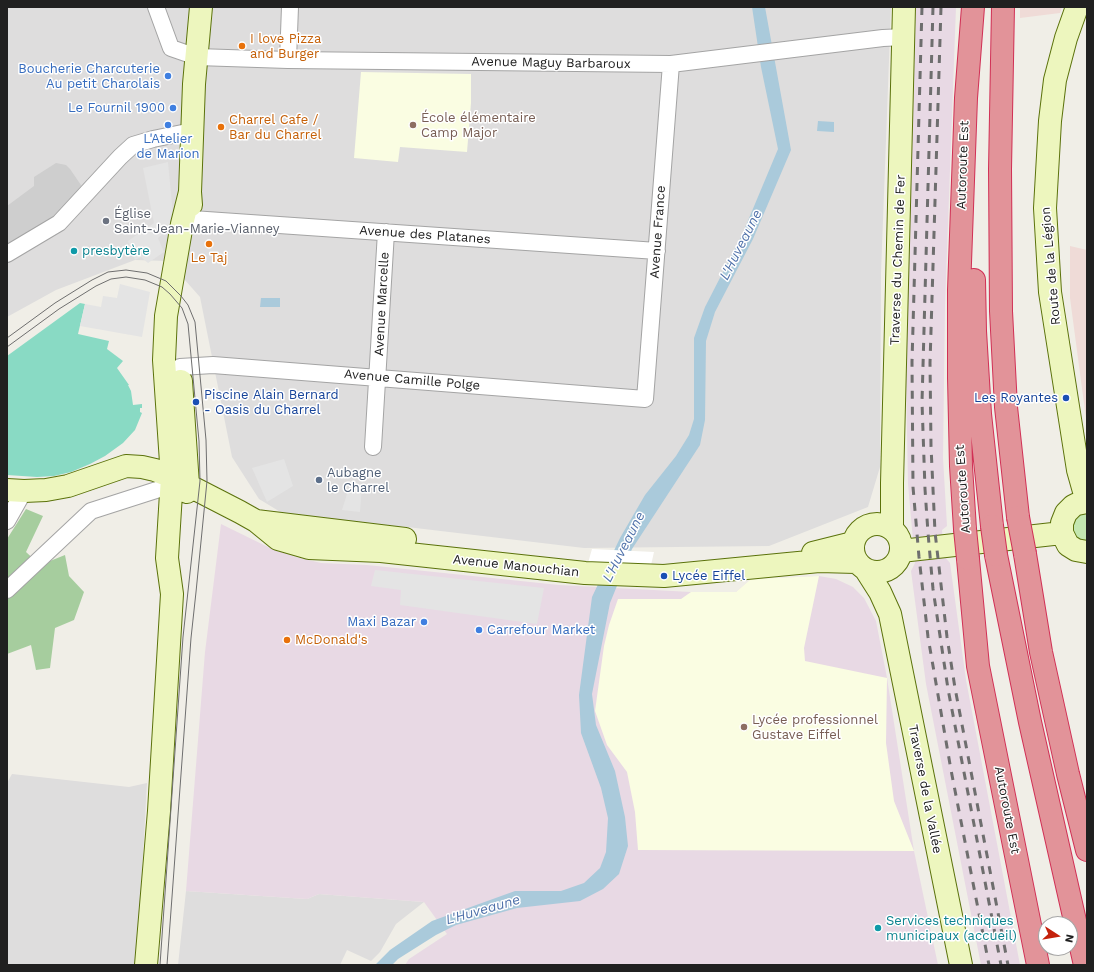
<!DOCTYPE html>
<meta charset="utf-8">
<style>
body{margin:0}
#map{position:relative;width:1094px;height:972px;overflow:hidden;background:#f0eee7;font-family:"Work Sans",sans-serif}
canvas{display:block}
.frame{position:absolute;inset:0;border:8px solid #202020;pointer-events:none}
.north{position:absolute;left:1038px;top:916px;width:40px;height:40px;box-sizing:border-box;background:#fff;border:1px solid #a6a6a6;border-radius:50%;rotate:102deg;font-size:11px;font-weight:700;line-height:16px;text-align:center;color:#202020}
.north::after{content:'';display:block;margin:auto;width:14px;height:18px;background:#c4210b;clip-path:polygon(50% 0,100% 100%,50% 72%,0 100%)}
</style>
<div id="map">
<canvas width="1094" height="972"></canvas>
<div class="frame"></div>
<div class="north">N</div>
</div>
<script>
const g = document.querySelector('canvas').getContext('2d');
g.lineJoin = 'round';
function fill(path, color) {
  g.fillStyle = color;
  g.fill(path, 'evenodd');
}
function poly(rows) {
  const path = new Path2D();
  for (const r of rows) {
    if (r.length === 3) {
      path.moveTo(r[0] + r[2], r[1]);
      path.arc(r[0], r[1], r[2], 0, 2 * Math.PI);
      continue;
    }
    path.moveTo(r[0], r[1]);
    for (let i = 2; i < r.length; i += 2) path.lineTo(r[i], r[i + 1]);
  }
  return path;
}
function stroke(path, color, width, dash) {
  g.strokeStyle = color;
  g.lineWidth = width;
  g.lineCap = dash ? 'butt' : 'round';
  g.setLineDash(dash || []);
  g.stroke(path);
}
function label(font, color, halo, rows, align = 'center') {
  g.font = font + ' "Work Sans",sans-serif';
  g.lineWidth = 3;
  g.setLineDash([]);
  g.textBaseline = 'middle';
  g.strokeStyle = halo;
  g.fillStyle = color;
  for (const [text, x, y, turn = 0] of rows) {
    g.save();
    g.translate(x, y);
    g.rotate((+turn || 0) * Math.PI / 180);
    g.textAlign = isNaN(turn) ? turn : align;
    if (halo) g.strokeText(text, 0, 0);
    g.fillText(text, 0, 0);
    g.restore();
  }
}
fill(poly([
 [7,7,891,7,881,273,880,467,868,507,769,546,584,548,407,527,287,516,259,499,232,457,200,297,168,261,135,260,56,290,7,317],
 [12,774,129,787,147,783,137,965,7,965,7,783],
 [186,891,307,899,319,894,424,902,396,924,380,952,371,961,347,950,340,965,178,965]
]), '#dedddd');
fill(poly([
 [1020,7,1062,7,1060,13,1020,18],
 [1070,246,1087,250,1087,426,1070,298]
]), '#efdbd7');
fill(poly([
 [916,7,956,7,945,305,943,458,947,526,942,530,944,556,950,563,966,680,1020,965,981,965,926,684,911,571,915,563,908,484,906,379,908,265],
 [221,524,270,548,296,557,321,563,367,565,559,585,691,592,736,592,751,579,819,576,836,579,853,587,864,598,876,621,887,678,914,851,938,965,405,965,409,959,447,934,424,902,319,894,307,899,186,891,205,652]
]), '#e8d9e4');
fill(poly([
 [361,72,471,74,471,103,467,152,400,147,398,162,354,158],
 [819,576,804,648,805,661,887,678,886,743,894,801,914,851,638,850,635,812,627,772,607,745,595,711,604,646,609,625,618,599,681,599,691,592,736,592,751,579]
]), '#fafde2');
fill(poly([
 [56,163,66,165,70,169,83,188,56,217,7,246,7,206,34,186,34,177]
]), '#cecece');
fill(poly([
 [1087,511,1087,544,1074,538,1071,522,1074,517]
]), '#c4e7b0');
fill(poly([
 [26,509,43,516,26,552,40,565,65,555,69,576,84,592,74,620,55,628,50,668,36,670,31,645,7,654,7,539]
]), '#a6cd9e');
fill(poly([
 [80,303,85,304,78,334,109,341,107,349,123,361,117,368,129,385,128,385,131,391,133,405,142,404,142,408,140,408,140,412,142,413,135,430,123,443,105,456,90,464,71,472,54,476,37,477,7,475,7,356]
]), '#89dac4');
fill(poly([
 [168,162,174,225,158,238,164,252,148,263,141,257,135,260,128,241,154,223,143,168],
 [120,284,150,292,142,337,80,326,85,304,101,307,103,296,117,298],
 [284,459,293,486,267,502,252,468],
 [351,481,362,485,360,512,342,510],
 [375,570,544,588,537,624,400,605,401,590,371,586]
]), '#e4e4e4');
fill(poly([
 [752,7,765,7,791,150,753,239,715,312,706,341,705,420,700,445,632,549,610,603,592,694,596,725,615,771,625,817,628,846,619,874,603,889,580,901,517,908,456,925,436,935,398,959,392,965,375,965,390,950,432,921,515,891,561,891,584,883,600,868,606,852,608,818,601,788,581,733,579,695,592,597,620,538,645,495,676,456,689,435,694,419,694,338,705,307,742,235,778,149,761,67],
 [818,121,834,122,834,132,817,131],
 [261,298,280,298,280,307,260,307]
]), '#aacadb');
fill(poly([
 [592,549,654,552,646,587,582,584]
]), '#fff');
const street = poly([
 [156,7,171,48,197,57,288,60,671,64,883,38,904,37],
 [288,60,290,7],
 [192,219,657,251],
 [7,254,59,223,120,157,133,145,153,139,192,131],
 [180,367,213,365,645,399,671,64],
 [373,447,386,232],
 [7,521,24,491],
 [7,590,91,511,172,485]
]);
const secondary = poly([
 [1077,7,1066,38,1055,80,1050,121,1045,208,1050,292,1078,470,1087,502],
 [191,205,190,192,194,84,201,7],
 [181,381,188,485,187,492],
 [7,490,24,491,46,490,68,486,126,466,142,467,155,470,172,477,240,512,256,521,278,539,309,548,381,551,585,573,664,576,819,561,856,562],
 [1087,502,1077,504,1073,506,1066,513,1062,523,1062,533,1068,545,1076,550,1087,552],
 [256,521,405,539],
 [877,548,24],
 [892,529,892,483,904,7],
 [901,551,1062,533],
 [813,553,853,543],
 [866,570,880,592,890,614,961,965],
 [146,965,159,811,172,594,167,558,172,477,164,360,166,316,182,224,190,192]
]);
const highway = poly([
 [1003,7,1000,169,1001,311,1006,407,1018,517],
 [974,280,975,331,980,414,992,526],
 [965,529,961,466,959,378,959,290,966,98,973,7],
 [1025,554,1041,652,1068,774,1087,850],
 [996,555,1030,722,1085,965],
 [968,559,978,666,1038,965]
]);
stroke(street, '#a4a4a4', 18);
stroke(secondary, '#5b720b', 24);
stroke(highway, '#d13055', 24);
stroke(street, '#fff', 16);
stroke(secondary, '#edf6be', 22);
stroke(highway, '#e29399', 22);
stroke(poly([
 [7,338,55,303,92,280,108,272,126,270,147,273,166,281,181,296,188,305,195,322,206,440,207,481,196,592,191,638,167,965],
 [7,347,59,309,96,286,111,279,126,277,145,280,162,287,170,294,182,308,188,324,199,441,200,481,183,637,160,965]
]), '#6e6e6e', 1);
stroke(poly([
 [922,7,912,362,913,487,919,557,928,637,951,770,989,965],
 [933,7,922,402,925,489,928,533,933,589,948,689,1001,965],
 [941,7,930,363,931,446,935,532,947,637,955,688,1008,965]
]), '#6e6e6e', 3, [8, 8]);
const highwayBridge = poly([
 [1018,517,1025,554],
 [992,526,996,555],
 [965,529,968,559]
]);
stroke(highwayBridge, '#d13055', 24, []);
stroke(highwayBridge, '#e29399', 22);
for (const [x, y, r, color] of [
 [242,46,4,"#e8710a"],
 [168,76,4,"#3f7fe0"],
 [173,108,4,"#3f7fe0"],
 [168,125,4,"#3f7fe0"],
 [413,125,4,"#8d6e63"],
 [221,127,4,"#e8710a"],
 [106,221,4,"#6b7280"],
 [209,244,4,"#e8710a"],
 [74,251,4,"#0f9aa8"],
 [1066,398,4,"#1a4fb4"],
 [196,402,4,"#1a4fb4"],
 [319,480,4,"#5c6f8a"],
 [664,576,4,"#1a4fb4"],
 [424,622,4,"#3f7fe0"],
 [479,630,4,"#3f7fe0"],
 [287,640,4,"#e8710a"],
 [744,727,4,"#8d6e63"],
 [878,928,4,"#0f9aa8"]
]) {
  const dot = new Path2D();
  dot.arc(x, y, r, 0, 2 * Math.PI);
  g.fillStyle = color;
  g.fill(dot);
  stroke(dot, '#fff', 1.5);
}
label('13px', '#c56008', '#fff', [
 ["I love Pizza",250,39],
 ["and Burger",250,54],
 ["Charrel Cafe /",229,120],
 ["Bar du Charrel",229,135],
 ["Le Taj",209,258,"center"],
 ["McDonald's",295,640]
], 'left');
label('13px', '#202020', '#fff', [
 ["Avenue Maguy Barbaroux",551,63,1],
 ["Autoroute Est",963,165,-88],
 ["Avenue France",658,232,-86],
 ["Avenue des Platanes",425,235,4],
 ["Traverse du Chemin de Fer",898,260,-88],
 ["Route de la Légion",1051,266,-95],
 ["Avenue Marcelle",382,304,-87],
 ["Avenue Camille Polge",412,380,5],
 ["Autoroute Est",963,489,-94],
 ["Avenue Manouchian",516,566,6],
 ["Traverse de la Vallée",925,789,79],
 ["Autoroute Est",1007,810,79]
]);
label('13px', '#366cbe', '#fff', [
 ["Boucherie Charcuterie",160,69],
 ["Au petit Charolais",160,84],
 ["Le Fournil 1900",165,108],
 ["L'Atelier",168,139,"center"],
 ["de Marion",168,154,"center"],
 ["Maxi Bazar",416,622],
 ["Carrefour Market",487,630,"left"]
], 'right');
label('13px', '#785e54', '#fff', [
 ["École élémentaire",421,118],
 ["Camp Major",421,133],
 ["Lycée professionnel",752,720],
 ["Gustave Eiffel",752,735]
], 'left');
label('13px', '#5b616d', '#fff', [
 ["Église",114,214],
 ["Saint-Jean-Marie-Vianney",114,229]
], 'left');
label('13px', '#0d838f', '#fff', [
 ["presbytère",82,251],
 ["Services techniques",886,921],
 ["municipaux (accueil)",886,936]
], 'left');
label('13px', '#164399', '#fff', [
 ["Piscine Alain Bernard",204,395],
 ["- Oasis du Charrel",204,410],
 ["Les Royantes",1058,398,"right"],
 ["Lycée Eiffel",672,576]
], 'left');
label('13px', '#4e5e75', '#fff', [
 ["Aubagne",327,473],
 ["le Charrel",327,488]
], 'left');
label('italic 14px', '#5173ab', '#fff', [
 ["L'Huveaune",741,245,-63],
 ["L'Huveaune",624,547,-63],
 ["L'Huveaune",483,910,-16]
]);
</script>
